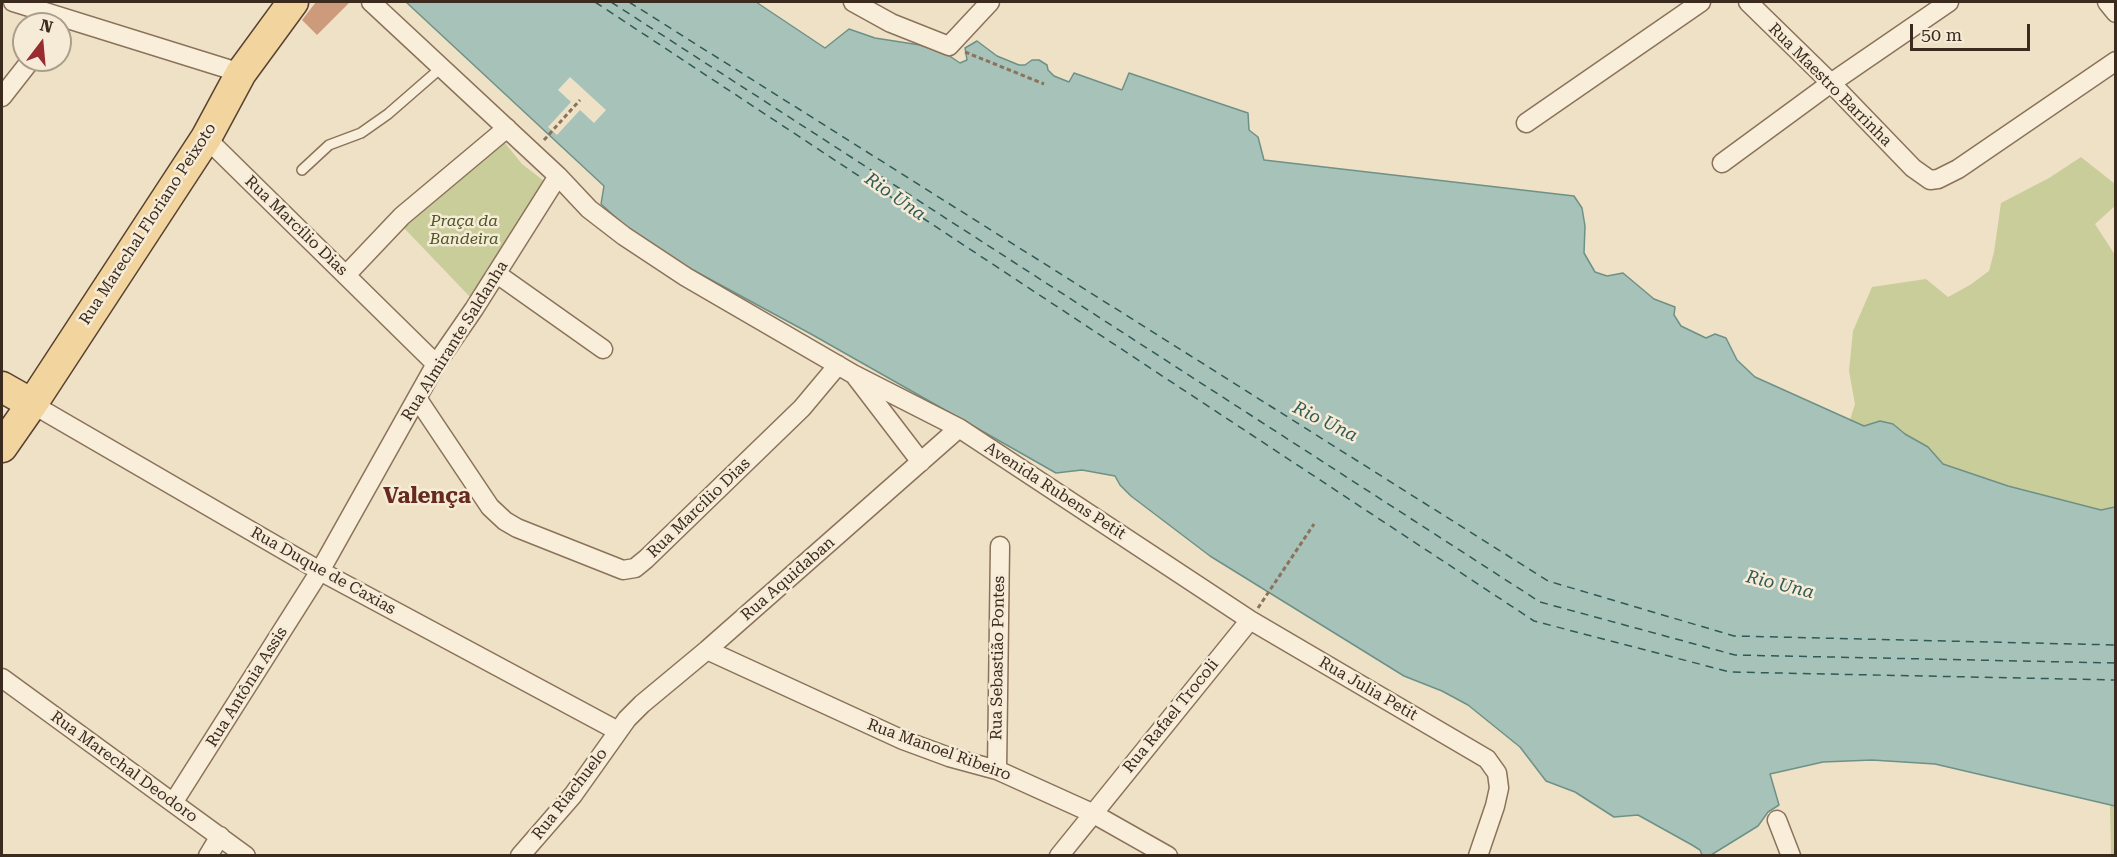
<!DOCTYPE html>
<meta charset="utf-8">
<style>
body{margin:0}
#map{position:relative;width:2117px;height:857px;overflow:hidden;background:#efe1c6;font-family:"Roboto Serif",serif}
canvas{display:block}
.frame{position:absolute;inset:0;border:3px solid #3b2b1f;pointer-events:none}
.north{position:absolute;left:12px;top:12px;width:60px;height:60px;box-sizing:border-box;background:#f6ebd6;border:2px solid #ab9e8d;border-radius:50%;rotate:16deg;font-size:16px;font-weight:700;line-height:24px;text-align:center;color:#3b2b1f}
.north::after{content:'';display:block;margin:auto;width:21px;height:27px;background:#9a2b30;clip-path:polygon(50% 0,100% 100%,50% 72%,0 100%)}
.scale{position:absolute;left:1910px;top:24px;width:120px;height:27px;box-sizing:border-box;border:3px solid #3b2b1f;border-top:0;padding-left:8px;font-size:18px;line-height:21px;white-space:nowrap;color:#3b2b1f;-webkit-text-stroke:4px #f6ebd6;paint-order:stroke}
</style>
<div id="map">
<canvas width="2117" height="857"></canvas>
<div class="frame"></div>
<div class="north">N</div>
<div class="scale">50 m</div>
</div>
<script>
const g = document.querySelector('canvas').getContext('2d');
g.lineJoin = 'round';
function fill(path, color) {
  g.fillStyle = color;
  g.fill(path, 'evenodd');
}
function poly(rows) {
  const path = new Path2D();
  for (const r of rows) {
    path.moveTo(r[0], r[1]);
    for (let i = 2; i < r.length; i += 2) path.lineTo(r[i], r[i + 1]);
  }
  return path;
}
function stroke(path, color, width, dash) {
  g.strokeStyle = color;
  g.lineWidth = width;
  g.lineCap = dash ? 'butt' : 'round';
  g.setLineDash(dash || []);
  g.stroke(path);
}
function label(font, color, halo, rows, align = 'center') {
  g.font = font + ' "Roboto Serif",serif';
  g.lineWidth = 5;
  g.setLineDash([]);
  g.textBaseline = 'middle';
  g.strokeStyle = halo;
  g.fillStyle = color;
  for (const [text, x, y, turn = 0] of rows) {
    g.save();
    g.translate(x, y);
    g.rotate((+turn || 0) * Math.PI / 180);
    g.textAlign = isNaN(turn) ? turn : align;
    if (halo) g.strokeText(text, 0, 0);
    g.fillText(text, 0, 0);
    g.restore();
  }
}
fill(poly([
 [505,143,522,164,544,181,471,298,404,228],
 [2081,157,2115,184,2115,206,2095,224,2115,255,2115,507,2101,510,2008,486,1943,464,1928,447,1905,434,1893,424,1880,421,1864,426,1850,420,1855,404,1849,371,1853,331,1872,287,1926,279,1948,297,1970,285,1989,271,1994,252,2001,203,2049,178],
 [2110,805,2115,806,2115,855,2111,855]
]), '#c9cd9a');
const water = poly([
 [406,2,756,2,825,48,849,29,875,38,920,45,945,53,960,63,967,60,965,48,977,41,997,56,1019,65,1025,65,1032,60,1039,60,1047,65,1048,70,1054,76,1069,82,1074,73,1122,90,1129,73,1248,113,1249,130,1258,137,1264,160,1574,196,1582,208,1585,226,1584,253,1595,272,1607,276,1623,273,1654,299,1675,307,1674,315,1681,326,1706,338,1715,334,1726,338,1737,360,1755,377,1864,426,1880,421,1893,424,1905,434,1928,447,1943,464,2008,486,2101,510,2115,507,2115,806,1935,764,1872,760,1823,762,1770,774,1779,805,1768,812,1758,826,1711,855,1702,855,1700,850,1692,845,1638,815,1614,817,1575,792,1546,781,1520,747,1468,705,1442,691,1404,676,1210,556,1131,496,1120,485,1115,476,1082,470,1056,473,811,334,645,244,601,204,604,186,406,2]
]);
fill(water, '#a7c2b9');
stroke(water, '#6e9187', 1.5);
fill(poly([
 [570,77,606,110,594,123,580,110,557,135,548,127,571,102,558,90]
]), '#efe1c6');
stroke(poly([
 [595,2,1534,621,1730,672,2116,680],
 [611,2,1540,602,1735,655,2116,663],
 [629,2,1548,581,1734,636,2116,645]
]), '#2f5a56', 1.5, [8, 6]);
fill(poly([
 [316,2,350,2,317,35,302,20]
]), '#cd9a7c');
const lane = poly([
 [302,170,329,145,361,133,388,114,442,67]
]);
const street = poly([
 [13,2,241,73],
 [371,2,558,176,589,209,624,236,686,277,853,374,959,428,1250,620,1487,759,1497,773,1499,788,1495,806,1478,856],
 [853,2,891,23,949,46,990,2],
 [1748,2,1831,83,1913,168,1930,180,1938,179,1958,169,2116,61],
 [2107,2,2116,13],
 [2,97,31,60],
 [1526,123,1701,2],
 [206,138,436,364],
 [1722,163,1831,83,1949,2],
 [497,274,603,349],
 [346,275,402,216,507,128],
 [856,377,921,462],
 [417,398,490,507,505,521,517,528,623,570,635,568,646,559,802,408,838,365],
 [32,404,320,571,618,731],
 [707,650,903,740,949,757,997,770,1092,813,1168,856],
 [2,678,246,856],
 [997,770,1000,546],
 [173,803,320,571,436,364,474,309,558,176],
 [1777,820,1791,856],
 [208,856,220,836],
 [520,856,573,795,627,719,642,704,707,650,959,428],
 [1059,856,1250,620]
]);
const primary = poly([
 [2,387,32,404],
 [2,447,32,404,206,138,241,73,293,2]
]);
stroke(lane, '#8a725b', 12);
stroke(street, '#8a725b', 21);
stroke(primary, '#58412f', 33);
stroke(poly([
 [965,52,1044,84],
 [544,140,580,100],
 [1258,608,1314,524]
]), '#8a725b', 3, [4.5, 3]);
stroke(lane, '#f9eeda', 9);
stroke(street, '#f9eeda', 18);
stroke(primary, '#f1d49e', 30);
label('16px', '#3b2b1f', '#f6ebd6', [
 ["Rua Maestro Barrinha",1830,85,45],
 ["Rua Marechal Floriano Peixoto",148,224,-57],
 ["Rua Marcílio Dias",296,226,44],
 ["Rua Almirante Saldanha",455,341,-58],
 ["Avenida Rubens Petit",1055,491,33],
 ["Rua Marcílio Dias",699,508,-44],
 ["Rua Duque de Caxias",323,571,29],
 ["Rua Aquidaban",788,579,-41],
 ["Rua Sebastião Pontes",998,658,-89],
 ["Rua Antônia Assis",247,687,-58],
 ["Rua Julia Petit",1368,689,30],
 ["Rua Rafael Trocoli",1171,716,-51],
 ["Rua Manoel Ribeiro",939,750,20],
 ["Rua Marechal Deodoro",124,767,36],
 ["Rua Riachuelo",570,794,-52]
]);
label('italic 16px', '#4d5726', '#f6ebd6', [
 ["Praça da",464,221],
 ["Bandeira",464,239]
]);
label('italic 18px', '#2f5a56', '#f6ebd6', [
 ["Rio Una",895,197,35],
 ["Rio Una",1325,422,26],
 ["Rio Una",1780,585,14]
]);
label('bold 22px', '#672a1e', '#f6ebd6', [
 ["Valença",427,497]
]);
</script>
